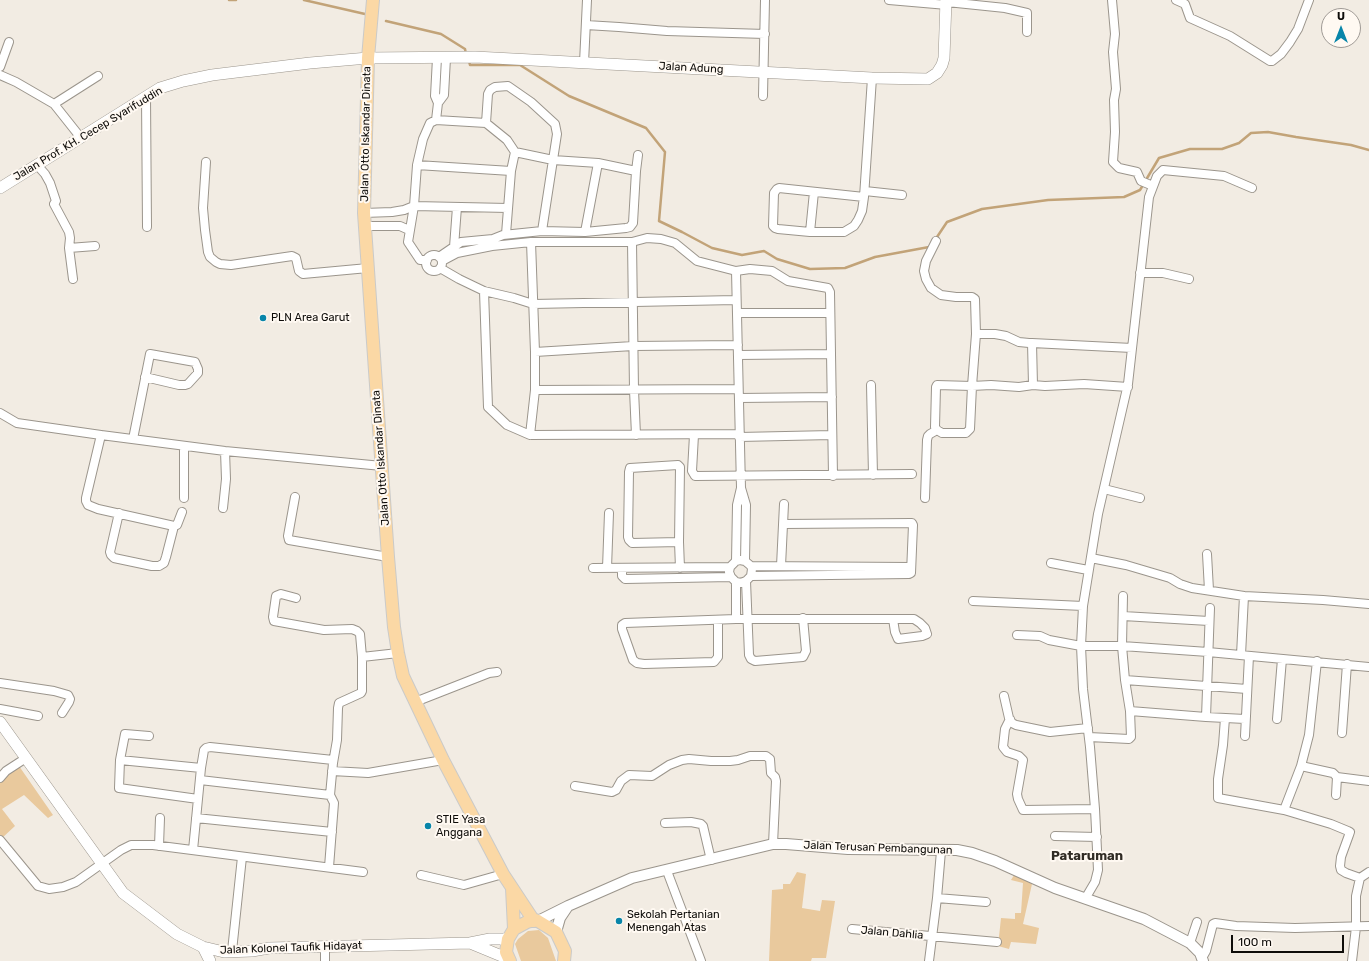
<!DOCTYPE html>
<style>
body{margin:0}
#map{position:relative;width:1369px;height:961px;overflow:hidden;background:#f2ece3;font-family:Rubik,sans-serif}
canvas{display:block}
.north{position:absolute;left:1321px;top:8px;width:40px;height:40px;box-sizing:border-box;background:#fff9f2;border:1px solid #9f9a95;border-radius:50%;rotate:0deg;font-size:11px;font-weight:700;line-height:16px;text-align:center;color:#0e0c09}
.north::after{content:'';display:block;margin:auto;width:14px;height:18px;background:#0885a9;clip-path:polygon(50% 0,100% 100%,50% 72%,0 100%)}
.scale{position:absolute;left:1231px;top:935px;width:113px;height:18px;box-sizing:border-box;border:2px solid #0e0c09;border-top:0;padding-left:5px;font-size:12px;line-height:14px;white-space:nowrap;color:#0e0c09;-webkit-text-stroke:3px #fff9f2;paint-order:stroke}
</style>
<div id="map">
<canvas width="1369" height="961"></canvas>
<div class="north">U</div>
<div class="scale">100 m</div>
</div>
<script>
const g = document.querySelector('canvas').getContext('2d');
g.lineJoin = 'round';
function fill(path, color) {
  g.fillStyle = color;
  g.fill(path, 'evenodd');
}
function poly(rows) {
  const path = new Path2D();
  for (const r of rows) {
    if (r.length === 3) {
      path.moveTo(r[0] + r[2], r[1]);
      path.arc(r[0], r[1], r[2], 0, 2 * Math.PI);
      continue;
    }
    path.moveTo(r[0], r[1]);
    for (let i = 2; i < r.length; i += 2) path.lineTo(r[i], r[i + 1]);
  }
  return path;
}
function stroke(path, color, width, dash) {
  g.strokeStyle = color;
  g.lineWidth = width;
  g.lineCap = dash ? 'butt' : 'round';
  g.setLineDash(dash || []);
  g.stroke(path);
}
function label(font, color, halo, rows, align = 'center') {
  g.font = font + ' Rubik,sans-serif';
  g.lineWidth = 4;
  g.setLineDash([]);
  g.textBaseline = 'middle';
  g.strokeStyle = halo;
  g.fillStyle = color;
  for (const [text, x, y, turn = 0] of rows) {
    g.save();
    g.translate(x, y);
    g.rotate((+turn || 0) * Math.PI / 180);
    g.textAlign = isNaN(turn) ? turn : align;
    if (halo) g.strokeText(text, 0, 0);
    g.fillText(text, 0, 0);
    g.restore();
  }
}
fill(poly([
 [19,766,53,815,48,818,24,795,2,809,15,826,1,839,0,838,0,778],
 [797,872,806,874,802,908,820,911,822,900,835,901,826,958,812,958,811,961,769,961,772,890,783,889,783,884,790,884],
 [1016,872,1032,884,1023,924,1039,928,1036,944,1011,942,1009,949,998,946,1001,918,1015,919,1015,913,1021,913,1023,883,1011,880],
 [539,930,548,938,556,961,521,961,515,944,518,939,528,931]
]), '#e9c99d');
stroke(poly([
 [229,0,236,0],
 [304,0,365,14],
 [386,21,441,34,465,49,466,54],
 [469,61,470,65,520,65,569,96,646,128,665,152,659,221,682,232,712,248,742,255,764,251,777,259,810,269,845,268,875,257,929,247],
 [935,240,947,222,982,209,1048,200,1124,197,1140,190,1159,158,1190,149,1222,149,1239,143,1251,133,1268,132,1296,137,1351,145,1369,150]
]), '#c2a378', 2.5);
const minor = poly([
 [889,0,947,5],
 [1112,0,1115,34,1113,52,1116,89,1114,100,1115,132,1113,162,1119,168,1137,172,1141,181,1153,186],
 [1176,0,1185,4,1190,18,1230,36,1270,61,1272,61,1281,54,1290,42,1298,29,1309,0],
 [947,2,1005,8,1027,13,1027,32],
 [586,25,619,27,667,31,765,34],
 [437,58,435,96,438,103],
 [584,63,587,0],
 [0,67,9,42],
 [0,75,16,82,54,104,81,138],
 [763,96,765,0],
 [146,97,147,227],
 [54,104,98,76],
 [436,120,486,123,488,94,490,90,495,87,508,86,531,102,555,124,557,134,542,231],
 [486,123,507,140,515,152,511,171,506,234],
 [515,152,553,160,598,163,636,171],
 [206,162,203,208,205,230,208,252,210,257,216,262,220,264,231,265,292,256,296,258,299,271,303,274,368,268],
 [37,165,45,174,50,183,56,201,54,204,69,232,70,238,69,248,73,279],
 [417,165,511,171],
 [865,191,902,195],
 [864,197,862,211,858,220,854,226,844,232,810,232,778,229,775,228,773,226,774,193,777,189,779,188,864,197,872,78],
 [364,213,392,212,404,210,414,206,508,208],
 [365,226,400,226,409,230],
 [585,232,598,163],
 [810,232,814,192],
 [936,241,926,261,924,271,926,279,931,288,941,295,956,297,972,297,975,299,976,334],
 [531,242,535,352,535,390,530,435,739,434],
 [632,242,634,390,636,435],
 [454,247,457,207],
 [69,248,95,246],
 [434,263,8],
 [439,257,461,242,493,239,503,235,542,231,585,232,626,228,630,227,633,223,636,171,638,155],
 [427,260,420,260,408,242,414,206,417,165,423,139,430,123,436,120,438,103,444,95,446,58],
 [442,261,457,253,492,246,531,242,632,242,647,238,661,239,675,243,697,261,736,271,741,488,746,505,745,561],
 [440,268,459,279,484,291,514,298,533,304,736,300],
 [736,271,750,269,772,271,788,281,828,288,830,292,833,476],
 [1140,273,1163,273,1189,279],
 [484,291,488,407,507,425,530,435],
 [737,313,830,313],
 [1032,343,1033,385,1019,387,991,385,972,386,937,385,936,387,935,427,937,430,942,433,966,433,970,429,972,386,976,334,995,334,1006,336,1019,342,1029,343,1032,343,1132,348],
 [535,352,633,346,738,345],
 [738,355,831,354],
 [871,385,873,475],
 [1033,385,1045,386,1084,384,1128,387],
 [535,390,738,389],
 [739,398,832,397],
 [0,413,17,423,101,435,225,451,382,466],
 [101,435,86,498,86,501,88,505,98,509,174,526,177,525,182,512],
 [694,435,692,471,695,476,912,474],
 [739,437,832,435],
 [133,439,150,354,195,362,198,369,198,373,188,384,185,385,179,385,145,377],
 [1104,489,1140,498],
 [295,497,288,536,289,540,388,557],
 [184,498,184,446],
 [925,498,927,440,928,436,930,434,937,430],
 [223,508,226,479,225,451],
 [119,513,110,552,111,555,114,558,152,566,159,566,164,563,166,557,174,526],
 [679,542,632,543,629,540,628,537,629,472,630,468,678,465,680,467,679,542,680,568],
 [1207,554,1209,590],
 [1091,558,1126,565,1170,578,1180,584,1192,588,1244,596],
 [736,561,737,505,741,488],
 [1051,563,1088,570],
 [751,566,911,567],
 [781,566,784,504],
 [593,568,730,567],
 [607,568,609,513],
 [622,568,622,576,625,579,731,577],
 [751,576,752,569,751,566,745,561,740,560,736,561,730,567,729,572,731,577,736,582,741,583,746,581,751,576,909,574,911,573,913,525,912,523,783,524],
 [746,581,749,655,751,659,755,661,803,657,806,651,803,618],
 [736,582,736,619],
 [296,598,281,594,276,596,273,617,274,621,324,630,352,629,357,631,360,634,362,657],
 [973,601,1083,606],
 [1123,616,1209,621],
 [718,620,718,657,714,662,644,664,637,663,633,660,622,629,622,625,625,623,736,619,914,619,920,623,925,628,927,634,922,636,898,639,895,632,893,619],
 [1017,635,1040,636,1049,640,1081,646,1122,646,1208,652,1369,667],
 [1241,655,1244,596,1323,600,1369,604],
 [1317,661,1309,735,1301,766,1333,773,1337,777,1336,795],
 [1125,680,1247,689],
 [0,683,54,691,68,695,70,699,69,702,62,713],
 [1004,696,1009,718,1012,723,1016,725,1050,732,1088,728],
 [415,702,489,673,497,672],
 [0,709,38,716],
 [1130,711,1206,717,1245,719],
 [1206,717,1210,608],
 [1225,718,1223,745,1218,779,1218,798,1284,810,1331,824,1348,831,1350,832,1349,835,1341,857,1340,866,1341,870,1346,873,1360,878],
 [1010,719,1005,729,1003,747,1007,752,1019,756,1023,760,1017,794,1018,799,1023,810,1095,809],
 [1277,719,1282,659],
 [1342,733,1347,664],
 [149,736,125,734,120,760,119,788,198,799],
 [1245,736,1249,656],
 [1089,737,1129,739,1131,737,1130,711,1125,680,1122,646,1123,596],
 [120,760,201,768],
 [332,771,368,773,443,760],
 [1337,777,1369,781],
 [0,778,6,771,26,758],
 [200,780,330,795],
 [575,786,612,792,616,790,621,781,629,775,652,776,669,765,682,760,689,759,711,761,730,761,738,760,750,756,766,756,770,759,771,773,775,777,776,781,773,844],
 [1284,810,1301,766],
 [196,818,332,832],
 [665,823,691,822,701,824,703,826,711,860],
 [1055,836,1097,837],
 [0,840,38,886,49,889,63,887,76,882,121,850,131,845,153,845,363,872],
 [159,846,160,818],
 [193,850,201,768,204,750,206,748,210,747,333,760],
 [329,867,334,803,330,795,333,763,337,740,338,708,339,703,361,693,362,691,362,657,398,653],
 [667,871,701,961],
 [421,875,464,885,503,874],
 [937,898,986,902],
 [1085,899,1095,882,1098,870,1095,809,1090,747,1083,689,1081,646,1083,606,1098,514,1128,384,1149,197,1157,176,1163,170,1224,176,1252,188],
 [852,929,997,942],
 [1190,943,1197,922],
 [325,946,325,961],
 [232,951,242,857],
 [1202,958,1206,951,1213,924,1215,923,1236,926,1295,928,1369,926],
 [929,961,937,898,941,851],
 [1352,961,1356,927,1356,896,1360,878,1369,872]
]);
const tertiary = poly([
 [538,921,568,906,632,878,773,844,786,844,848,849,957,850,972,853,995,861,1055,888,1144,919,1190,943,1200,953,1203,961],
 [556,932,560,918,568,906]
]);
const secondary = poly([
 [0,188,160,88,183,81,212,75,310,63,368,58,475,57,872,78,928,79,937,73,942,65,944,58,946,0],
 [0,722,123,893,177,934,203,947,224,952,252,951,269,948,470,943,490,939,508,939],
 [470,943,509,959],
 [203,947,210,961]
]);
const primary = poly([
 [373,0,368,58,364,213,388,557,394,627,398,653,403,676,443,760,503,874,534,921],
 [512,888,514,929],
 [510,961,506,952,508,939,514,929,527,922,535,920,538,921,556,932,565,951,564,961]
]);
stroke(minor, '#9b958c', 10);
stroke(tertiary, '#9b958c', 12);
stroke(secondary, '#9b958c', 12);
stroke(primary, '#cacac9', 14);
stroke(minor, '#fff', 8);
stroke(tertiary, '#fff', 10);
stroke(secondary, '#fff', 11);
stroke(primary, '#fbd8a5', 12);
for (const [x, y, r, color] of [
 [263,318,4,"#0885a9"],
 [428,826,4,"#0885a9"],
 [619,921,4,"#0885a9"]
]) {
  const dot = new Path2D();
  dot.arc(x, y, r, 0, 2 * Math.PI);
  g.fillStyle = color;
  g.fill(dot);
  stroke(dot, '#fff9f2', 1.5);
}
label('11px', '#0e0c09', '#fff9f2', [
 ["Jalan Adung",691,68,3],
 ["Jalan Prof. KH. Cecep Syarifuddin",88,134,-31],
 ["Jalan Otto Iskandar Dinata",366,134,-89],
 ["Jalan Otto Iskandar Dinata",381,458,-94],
 ["Jalan Terusan Pembangunan",878,848,2],
 ["Jalan Dahlia",892,933,5],
 ["Jalan Kolonel Taufik Hidayat",291,948,-2]
]);
label('11px', '#0e0c09', '#fff9f2', [
 ["PLN Area Garut",271,318],
 ["STIE Yasa",436,820],
 ["Anggana",436,833],
 ["Sekolah Pertanian",627,915],
 ["Menengah Atas",627,928]
], 'left');
label('bold 13px', '#312c25', '#fff9f2', [
 ["Pataruman",1087,856]
]);
</script>
